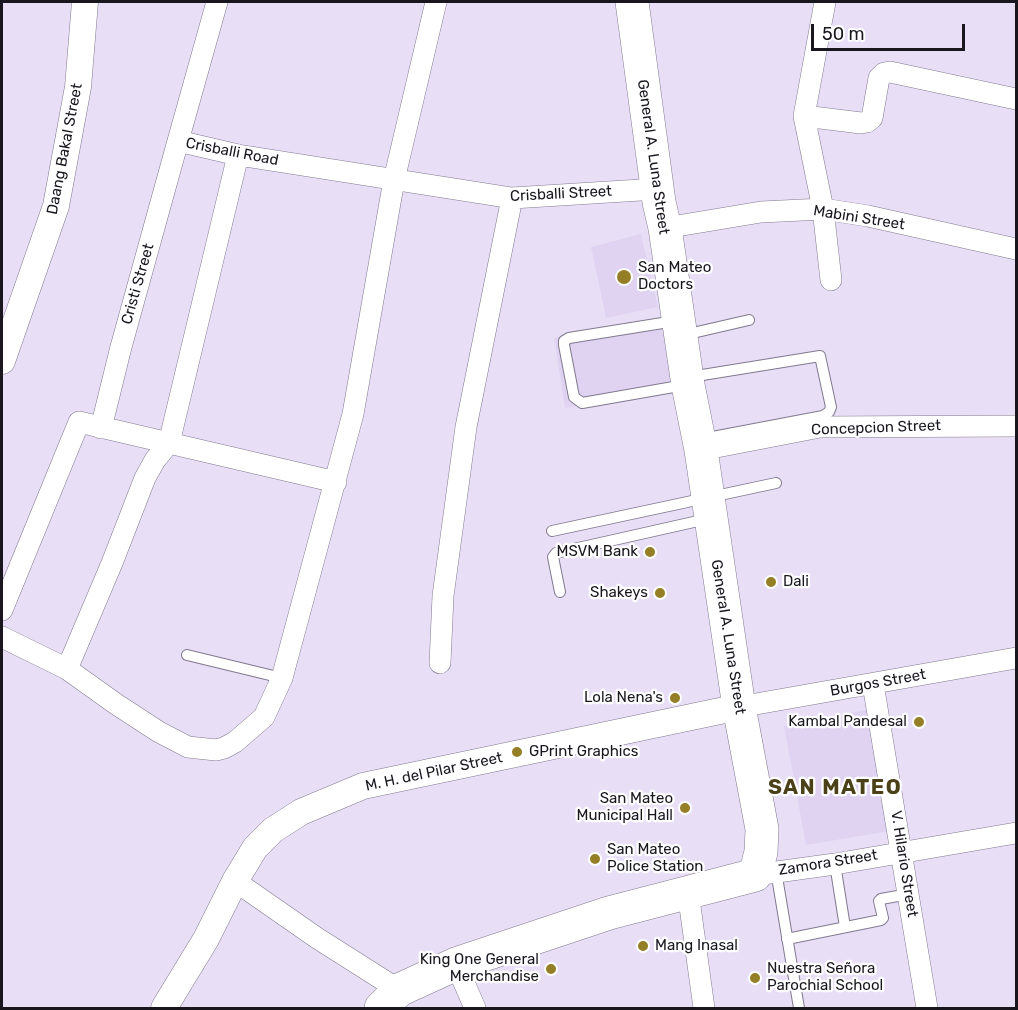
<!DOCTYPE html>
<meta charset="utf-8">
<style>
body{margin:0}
#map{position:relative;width:1018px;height:1010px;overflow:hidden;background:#e8dff7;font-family:Rubik,sans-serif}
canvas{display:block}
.frame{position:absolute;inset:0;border:3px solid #19161e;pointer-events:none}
.scale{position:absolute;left:811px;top:24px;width:154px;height:27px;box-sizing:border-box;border:3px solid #19161e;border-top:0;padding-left:8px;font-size:18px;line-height:21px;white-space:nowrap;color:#19161e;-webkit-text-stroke:4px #fff;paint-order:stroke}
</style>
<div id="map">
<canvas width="1018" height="1010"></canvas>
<div class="frame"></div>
<div class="scale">50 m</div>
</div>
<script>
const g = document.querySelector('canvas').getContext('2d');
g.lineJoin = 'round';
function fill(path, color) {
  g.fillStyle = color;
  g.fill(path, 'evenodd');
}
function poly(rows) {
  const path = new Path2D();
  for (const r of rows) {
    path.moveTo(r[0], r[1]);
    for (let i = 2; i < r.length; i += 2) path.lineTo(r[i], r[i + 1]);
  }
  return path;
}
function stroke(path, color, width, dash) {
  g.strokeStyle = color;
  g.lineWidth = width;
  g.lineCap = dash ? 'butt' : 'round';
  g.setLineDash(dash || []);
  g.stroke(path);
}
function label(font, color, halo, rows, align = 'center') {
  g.font = font + ' Rubik,sans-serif';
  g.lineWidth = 4.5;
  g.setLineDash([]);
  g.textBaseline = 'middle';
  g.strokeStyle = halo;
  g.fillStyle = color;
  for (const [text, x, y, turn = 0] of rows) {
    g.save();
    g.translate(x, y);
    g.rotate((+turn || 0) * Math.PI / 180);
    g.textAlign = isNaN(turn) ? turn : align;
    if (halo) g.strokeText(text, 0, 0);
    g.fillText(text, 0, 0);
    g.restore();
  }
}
fill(poly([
 [641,234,658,307,606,318,591,247],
 [663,328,673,391,565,408,554,338,606,329,608,337],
 [875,708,896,830,806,845,784,726]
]), '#e0d3f2');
const service = poly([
 [675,321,569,338,564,341,564,345,574,397,582,403,685,385],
 [684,335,749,320],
 [690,377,820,356,831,407,829,412,823,416,702,439],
 [552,531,776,483],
 [560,592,553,557,556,553,707,519],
 [187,655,282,678],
 [835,864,845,927],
 [776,871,799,1008],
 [787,939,881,920,883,918,879,901,881,899,909,894]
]);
const minor = poly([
 [217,2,178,141,238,155,512,198,657,189],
 [825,2,804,116,823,209,831,280],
 [804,116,861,123,867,122,872,118,879,78,884,73,890,72,1016,99],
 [665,228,761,212,823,209,868,216,1016,249],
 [101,428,121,347,178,141],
 [701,450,820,427,1016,426],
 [2,610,79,422,336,482],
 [2,637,67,669,116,704,159,732,188,747,216,750,224,748,235,742,264,717,282,678,353,414,394,180,436,2],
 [440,663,443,596,466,427,512,198],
 [67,669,112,563,145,478,155,460,169,443,238,155],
 [873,684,927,1008],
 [739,707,1016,658],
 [755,875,835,864,1016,833],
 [235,881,317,938,399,990],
 [688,892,704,1008],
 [456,964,475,1008]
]);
const tertiary = poly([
 [2,361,56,206,78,87,85,2],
 [164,1008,206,939,235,881,255,848,273,830,301,812,363,786,739,707]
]);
const primary = poly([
 [381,1008,399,990,456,964,609,913,755,875,761,852,762,829,739,707,701,450,688,385,665,228,659,202,632,2]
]);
stroke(service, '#81798e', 12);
stroke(minor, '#81798e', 22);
stroke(tertiary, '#81798e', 27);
stroke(primary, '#81798e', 34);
stroke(service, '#fff', 10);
stroke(minor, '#fff', 21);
stroke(tertiary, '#fff', 26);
stroke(primary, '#fff', 33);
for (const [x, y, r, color] of [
 [624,277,8,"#947f26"],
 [650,552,6,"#947f26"],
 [771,582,6,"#947f26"],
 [660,593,6,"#947f26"],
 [675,698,6,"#947f26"],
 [919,722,6,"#947f26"],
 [517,752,6,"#947f26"],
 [685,808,6,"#947f26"],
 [595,859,6,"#947f26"],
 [643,946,6,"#947f26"],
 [551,969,6,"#947f26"],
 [755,978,6,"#947f26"]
]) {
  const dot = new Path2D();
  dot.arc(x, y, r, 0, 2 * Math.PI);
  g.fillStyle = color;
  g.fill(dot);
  stroke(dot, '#fff', 2);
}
label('15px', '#19161e', '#fff', [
 ["Daang Bakal Street",65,149,-79],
 ["Crisballi Road",232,152,11],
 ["General A. Luna Street",653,157,82],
 ["Crisballi Street",561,194,-3],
 ["Mabini Street",859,218,9],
 ["Cristi Street",138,284,-74],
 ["Concepcion Street",876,428,-2],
 ["General A. Luna Street",728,637,81],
 ["Burgos Street",878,683,-10],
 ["M. H. del Pilar Street",434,772,-12],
 ["Zamora Street",828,863,-9],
 ["V. Hilario Street",904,864,81]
]);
label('15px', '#19161e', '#fff', [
 ["San Mateo",638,268],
 ["Doctors",638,285],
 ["MSVM Bank",638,552,"right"],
 ["Dali",783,582],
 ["Shakeys",648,593,"right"],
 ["Lola Nena's",663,698,"right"],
 ["Kambal Pandesal",907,722,"right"],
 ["GPrint Graphics",529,752],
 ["San Mateo",673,799,"right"],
 ["Municipal Hall",673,816,"right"],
 ["San Mateo",607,850],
 ["Police Station",607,867],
 ["Mang Inasal",655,946],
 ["King One General",539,960,"right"],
 ["Merchandise",539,977,"right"],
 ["Nuestra Señora",767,969],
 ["Parochial School",767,986]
], 'left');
g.letterSpacing = '1.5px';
label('bold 21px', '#4b4118', '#fff', [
 ["SAN MATEO",835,788]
]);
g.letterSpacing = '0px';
</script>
